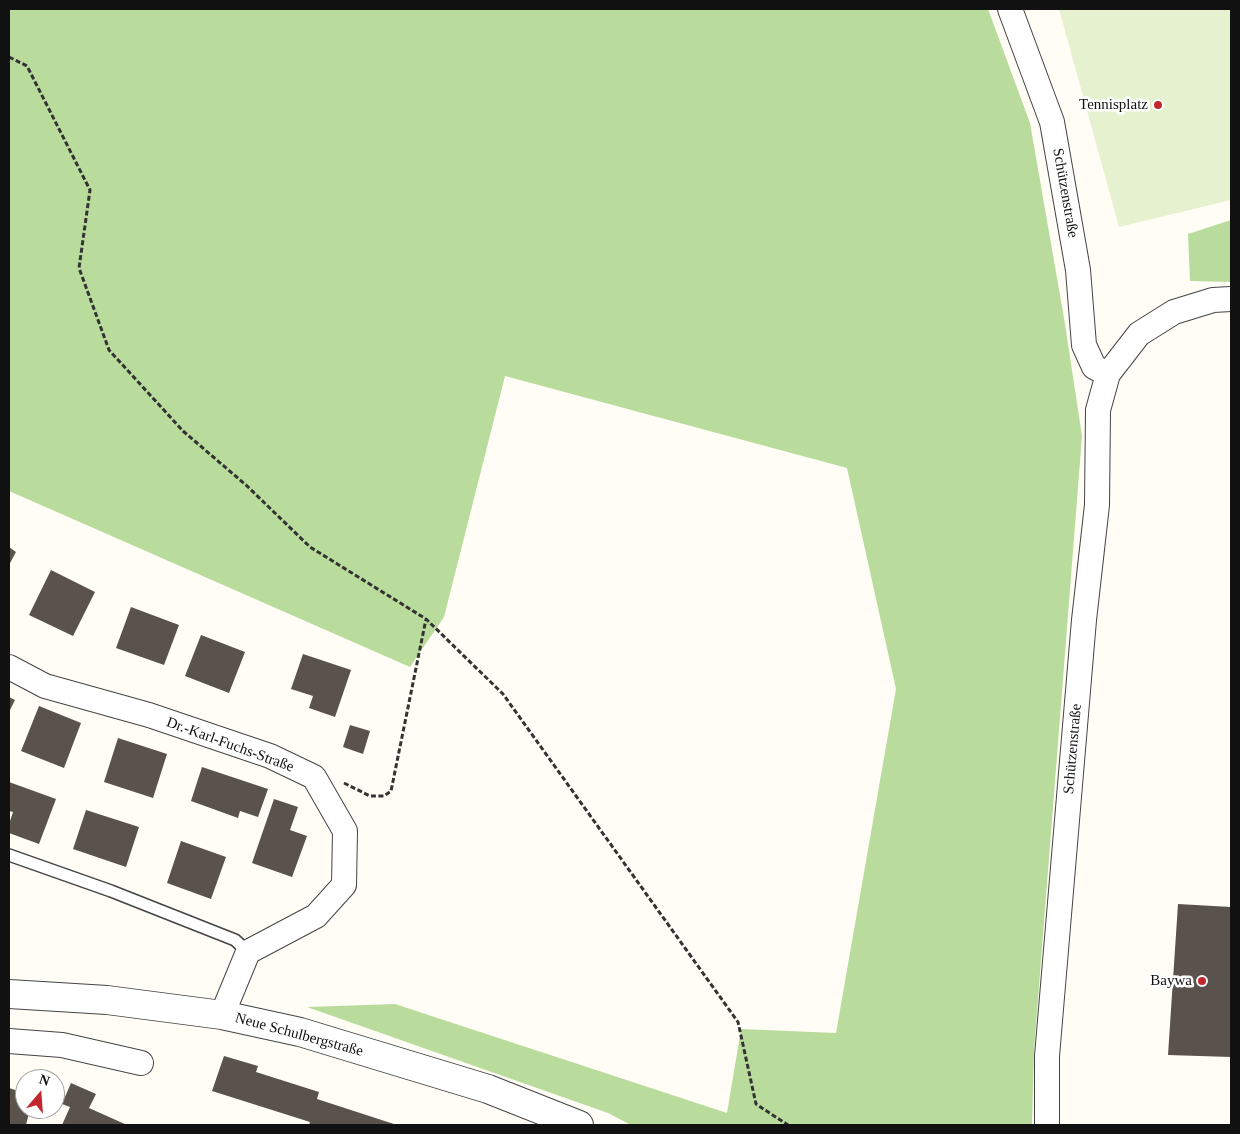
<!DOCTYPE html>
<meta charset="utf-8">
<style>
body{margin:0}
#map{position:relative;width:1240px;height:1134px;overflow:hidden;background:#fffdf5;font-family:"Times New Roman",serif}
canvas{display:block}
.frame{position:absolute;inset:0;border:10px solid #111;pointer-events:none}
.north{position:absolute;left:15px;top:1069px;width:50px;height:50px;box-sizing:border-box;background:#fff;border:1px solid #a0a0a0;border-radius:50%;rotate:18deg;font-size:14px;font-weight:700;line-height:20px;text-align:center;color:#111}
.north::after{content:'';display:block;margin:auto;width:18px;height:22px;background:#c4262e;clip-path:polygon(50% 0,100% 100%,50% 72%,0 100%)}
</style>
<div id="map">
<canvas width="1240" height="1134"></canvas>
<div class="frame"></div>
<div class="north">N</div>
</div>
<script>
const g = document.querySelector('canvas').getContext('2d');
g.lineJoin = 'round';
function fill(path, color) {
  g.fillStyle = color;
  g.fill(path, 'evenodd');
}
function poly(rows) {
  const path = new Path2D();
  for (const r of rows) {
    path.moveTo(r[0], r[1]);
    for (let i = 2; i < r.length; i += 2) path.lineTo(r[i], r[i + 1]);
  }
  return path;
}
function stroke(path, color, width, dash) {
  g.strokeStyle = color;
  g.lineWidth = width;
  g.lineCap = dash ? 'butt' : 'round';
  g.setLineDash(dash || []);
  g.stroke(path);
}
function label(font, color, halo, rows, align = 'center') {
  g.font = font + ' "Times New Roman",serif';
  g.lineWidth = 5;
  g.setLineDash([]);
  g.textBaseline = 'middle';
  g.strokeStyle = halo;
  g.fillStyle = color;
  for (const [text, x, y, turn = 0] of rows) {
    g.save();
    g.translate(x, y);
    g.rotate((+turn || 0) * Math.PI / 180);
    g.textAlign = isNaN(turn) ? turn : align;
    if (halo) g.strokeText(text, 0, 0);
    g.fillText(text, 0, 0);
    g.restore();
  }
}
fill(poly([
 [9,9,988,9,1030,123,1065,324,1082,436,1034,1050,1032,1125,631,1125,608,1113,307,1007,395,1004,727,1113,741,1029,836,1033,896,689,847,468,505,376,444,617,410,667,9,491],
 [1231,220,1231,282,1190,281,1188,234]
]), '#b9dc9c');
fill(poly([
 [1059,9,1231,9,1231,200,1119,227]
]), '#e6f2cf');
fill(poly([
 [9,547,16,552,9,565],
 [51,570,95,592,73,636,29,615],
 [131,607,179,625,164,665,116,648],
 [201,635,245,652,229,693,185,676],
 [303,654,351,670,335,717,309,708,313,696,291,689],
 [9,697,15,700,9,712],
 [39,706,81,723,64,768,21,751],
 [350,725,370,731,363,754,343,747],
 [118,738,167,754,153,798,104,782],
 [202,767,268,789,258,817,240,811,238,818,191,801],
 [9,782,56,799,39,844,9,833,9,824,13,812,9,811],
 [274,799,298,807,290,830,307,836,292,877,252,863],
 [86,810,139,827,126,867,73,849],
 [181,841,226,857,211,899,167,883],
 [1178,904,1231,907,1231,1057,1168,1055],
 [224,1056,258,1066,256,1072,319,1092,317,1099,397,1125,309,1125,310,1122,212,1091],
 [71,1083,96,1094,89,1108,127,1125,62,1125,70,1107,62,1104],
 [9,1088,25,1093,25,1109,30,1109,26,1125,9,1125]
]), '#5a524d');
const service = poly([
 [9,855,111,891,235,940,248,952]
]);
const minor = poly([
 [1010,9,1052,122,1078,270,1084,345,1094,367,1108,374],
 [9,667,45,686,149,715,270,756,314,777,345,831,344,885,316,916,248,952,222,1015],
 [9,1041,62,1045,141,1063],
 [1047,1125,1047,1056,1084,620,1097,505,1098,410,1108,374,1139,334,1174,312,1213,300,1231,299]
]);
const tertiary = poly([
 [9,994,107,1000,222,1015,300,1032,488,1089,579,1125]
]);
stroke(service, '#444', 14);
stroke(minor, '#444', 26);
stroke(tertiary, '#444', 30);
stroke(poly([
 [9,57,27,66,90,190,79,268,109,350,183,431,246,485,310,547,426,619,503,694,738,1022,756,1104,788,1125],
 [344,783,370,796,384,796,391,791,426,619]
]), '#333', 3, [5, 2.5]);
stroke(service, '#fff', 11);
stroke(minor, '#fff', 24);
stroke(tertiary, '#fff', 28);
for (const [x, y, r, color] of [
 [1158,105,5,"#c4262e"],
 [1202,981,5,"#c4262e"]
]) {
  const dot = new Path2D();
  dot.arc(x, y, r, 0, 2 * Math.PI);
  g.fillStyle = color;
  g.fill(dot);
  stroke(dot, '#fff', 2);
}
label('15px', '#111', '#fff', [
 ["Tennisplatz",1148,105],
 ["Baywa",1192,981]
], 'right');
label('15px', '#111', '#fff', [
 ["Schützenstraße",1065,193,80],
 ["Dr.-Karl-Fuchs-Straße",230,745,20],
 ["Schützenstraße",1073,749,-85],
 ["Neue Schulbergstraße",299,1035,15]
]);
</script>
